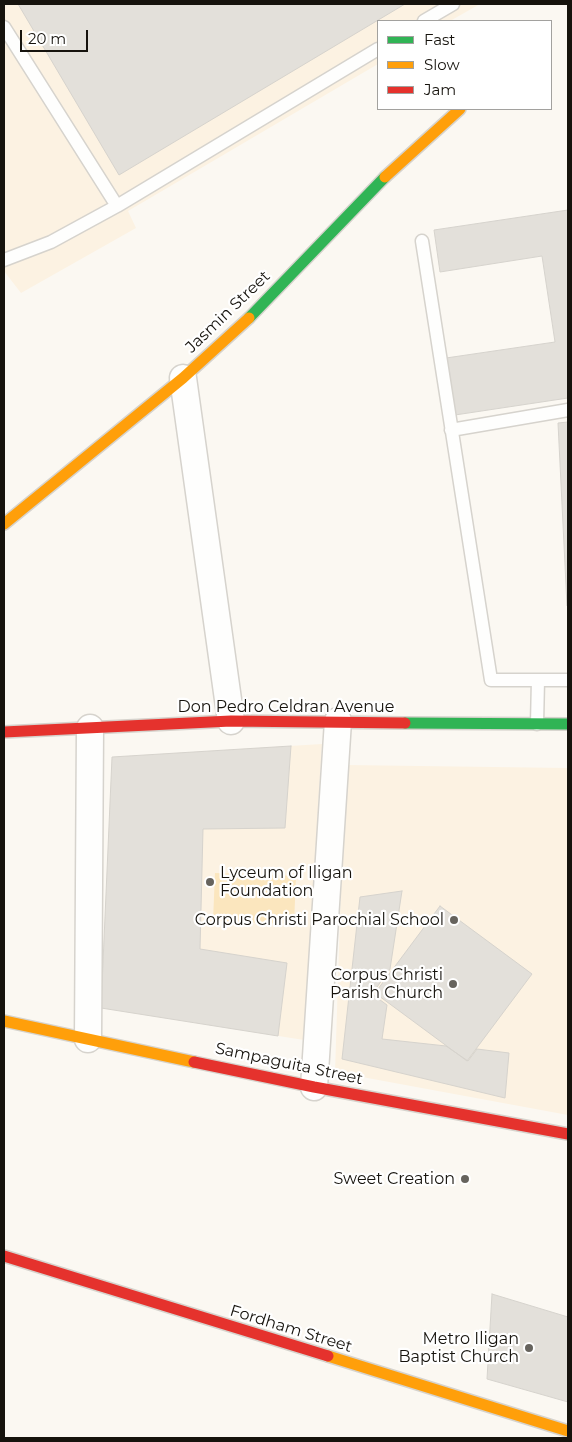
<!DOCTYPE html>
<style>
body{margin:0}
#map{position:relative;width:572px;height:1442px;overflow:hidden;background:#fbf8f2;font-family:Montserrat,sans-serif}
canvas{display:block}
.frame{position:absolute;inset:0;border:5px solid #16130d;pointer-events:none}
.legend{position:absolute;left:377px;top:20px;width:175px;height:90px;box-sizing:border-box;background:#fff;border:1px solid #a2a19e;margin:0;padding:6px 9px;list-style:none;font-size:15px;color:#16130d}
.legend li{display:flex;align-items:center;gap:10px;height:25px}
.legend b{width:25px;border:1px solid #a2a19e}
.scale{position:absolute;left:20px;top:30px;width:68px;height:22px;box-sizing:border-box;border:2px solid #16130d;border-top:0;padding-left:6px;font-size:15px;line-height:18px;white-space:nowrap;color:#16130d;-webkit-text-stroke:4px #fff;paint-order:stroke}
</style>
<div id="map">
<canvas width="572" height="1442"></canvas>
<div class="frame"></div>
<ul class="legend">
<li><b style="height:6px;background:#30b455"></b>Fast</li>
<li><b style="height:6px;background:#ff9f0a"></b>Slow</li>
<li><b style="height:6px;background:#e5322d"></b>Jam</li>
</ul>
<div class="scale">20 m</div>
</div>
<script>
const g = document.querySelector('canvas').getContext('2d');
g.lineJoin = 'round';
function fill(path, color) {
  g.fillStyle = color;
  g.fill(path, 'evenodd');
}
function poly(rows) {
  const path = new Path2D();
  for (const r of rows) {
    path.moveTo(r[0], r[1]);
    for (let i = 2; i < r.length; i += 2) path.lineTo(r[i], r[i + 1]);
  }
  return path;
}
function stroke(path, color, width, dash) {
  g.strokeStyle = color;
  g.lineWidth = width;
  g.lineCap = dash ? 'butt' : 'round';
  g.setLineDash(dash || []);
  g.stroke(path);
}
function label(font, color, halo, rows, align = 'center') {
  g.font = font + ' Montserrat,sans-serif';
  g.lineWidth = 4.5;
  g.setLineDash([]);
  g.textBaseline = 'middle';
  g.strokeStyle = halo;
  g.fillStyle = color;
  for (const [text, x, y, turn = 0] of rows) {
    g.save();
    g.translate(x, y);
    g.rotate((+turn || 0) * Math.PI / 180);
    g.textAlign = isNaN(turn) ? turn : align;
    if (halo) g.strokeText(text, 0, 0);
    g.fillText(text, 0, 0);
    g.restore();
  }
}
fill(poly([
 [4,4,480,4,450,21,378,21,378,64,128,211,136,228,21,293,4,271],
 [322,744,304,1040,101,1008,112,757],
 [345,765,568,768,568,1115,335,1072]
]), '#fcf2e2');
fill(poly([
 [215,873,296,876,294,924,213,921]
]), '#fbe6be');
const building = poly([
 [18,4,405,4,119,175,18,4],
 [568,210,568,398,455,415,446,358,555,342,542,256,440,272,434,230,568,210],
 [568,422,568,606,567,606,558,423,568,422],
 [291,746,285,828,203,829,200,949,287,963,278,1036,101,1008,112,757,291,746],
 [402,891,390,969,372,994,387,1005,382,1039,446,1046,468,1061,477,1049,509,1053,505,1098,342,1059,360,897,402,891],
 [440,906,532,974,467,1061,375,993,440,906],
 [492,1294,568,1317,568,1402,487,1379,492,1294]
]);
fill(building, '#e3e0da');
stroke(building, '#d6d3cd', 1);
const lane = poly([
 [424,21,453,4],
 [4,27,117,206],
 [422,241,491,680,568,680],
 [4,260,51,242,117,206,378,49],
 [451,430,568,410],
 [537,724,538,680]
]);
const street = poly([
 [183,378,231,721],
 [88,1039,90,728],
 [314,1087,338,721]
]);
const fast = poly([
 [249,318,385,177],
 [405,723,568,724]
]);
const slow = poly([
 [385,177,460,109],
 [4,524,183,378,249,318],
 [4,1021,194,1062],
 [328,1356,568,1431]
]);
const jam = poly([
 [4,732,231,721,405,723],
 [194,1062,314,1087,568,1134],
 [4,1256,328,1356]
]);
stroke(lane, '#d6d3cd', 15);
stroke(street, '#d6d3cd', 29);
stroke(fast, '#d6d3cd', 14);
stroke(slow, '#d6d3cd', 14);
stroke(jam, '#d6d3cd', 14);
stroke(lane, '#fefefd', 12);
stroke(street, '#fefefd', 26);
stroke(fast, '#30b455', 11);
stroke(slow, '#ff9f0a', 11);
stroke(jam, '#e5322d', 11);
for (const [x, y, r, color] of [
 [210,882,5,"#66635d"],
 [454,920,5,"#66635d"],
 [453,984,5,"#66635d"],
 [465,1179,5,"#66635d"],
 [529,1348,5,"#66635d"]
]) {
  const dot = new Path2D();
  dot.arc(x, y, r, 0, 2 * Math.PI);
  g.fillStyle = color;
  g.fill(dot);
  stroke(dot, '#fff', 2);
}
label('16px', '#16130d', '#fff', [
 ["Jasmin Street",228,312,-44],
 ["Don Pedro Celdran Avenue",286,707],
 ["Sampaguita Street",289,1064,12],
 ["Fordham Street",291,1329,17]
]);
label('16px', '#16130d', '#fff', [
 ["Lyceum of Iligan",220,873,"left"],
 ["Foundation",220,891,"left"],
 ["Corpus Christi Parochial School",444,920],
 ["Corpus Christi",443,975],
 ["Parish Church",443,993],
 ["Sweet Creation",455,1179],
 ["Metro Iligan",519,1339],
 ["Baptist Church",519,1357]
], 'right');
</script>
